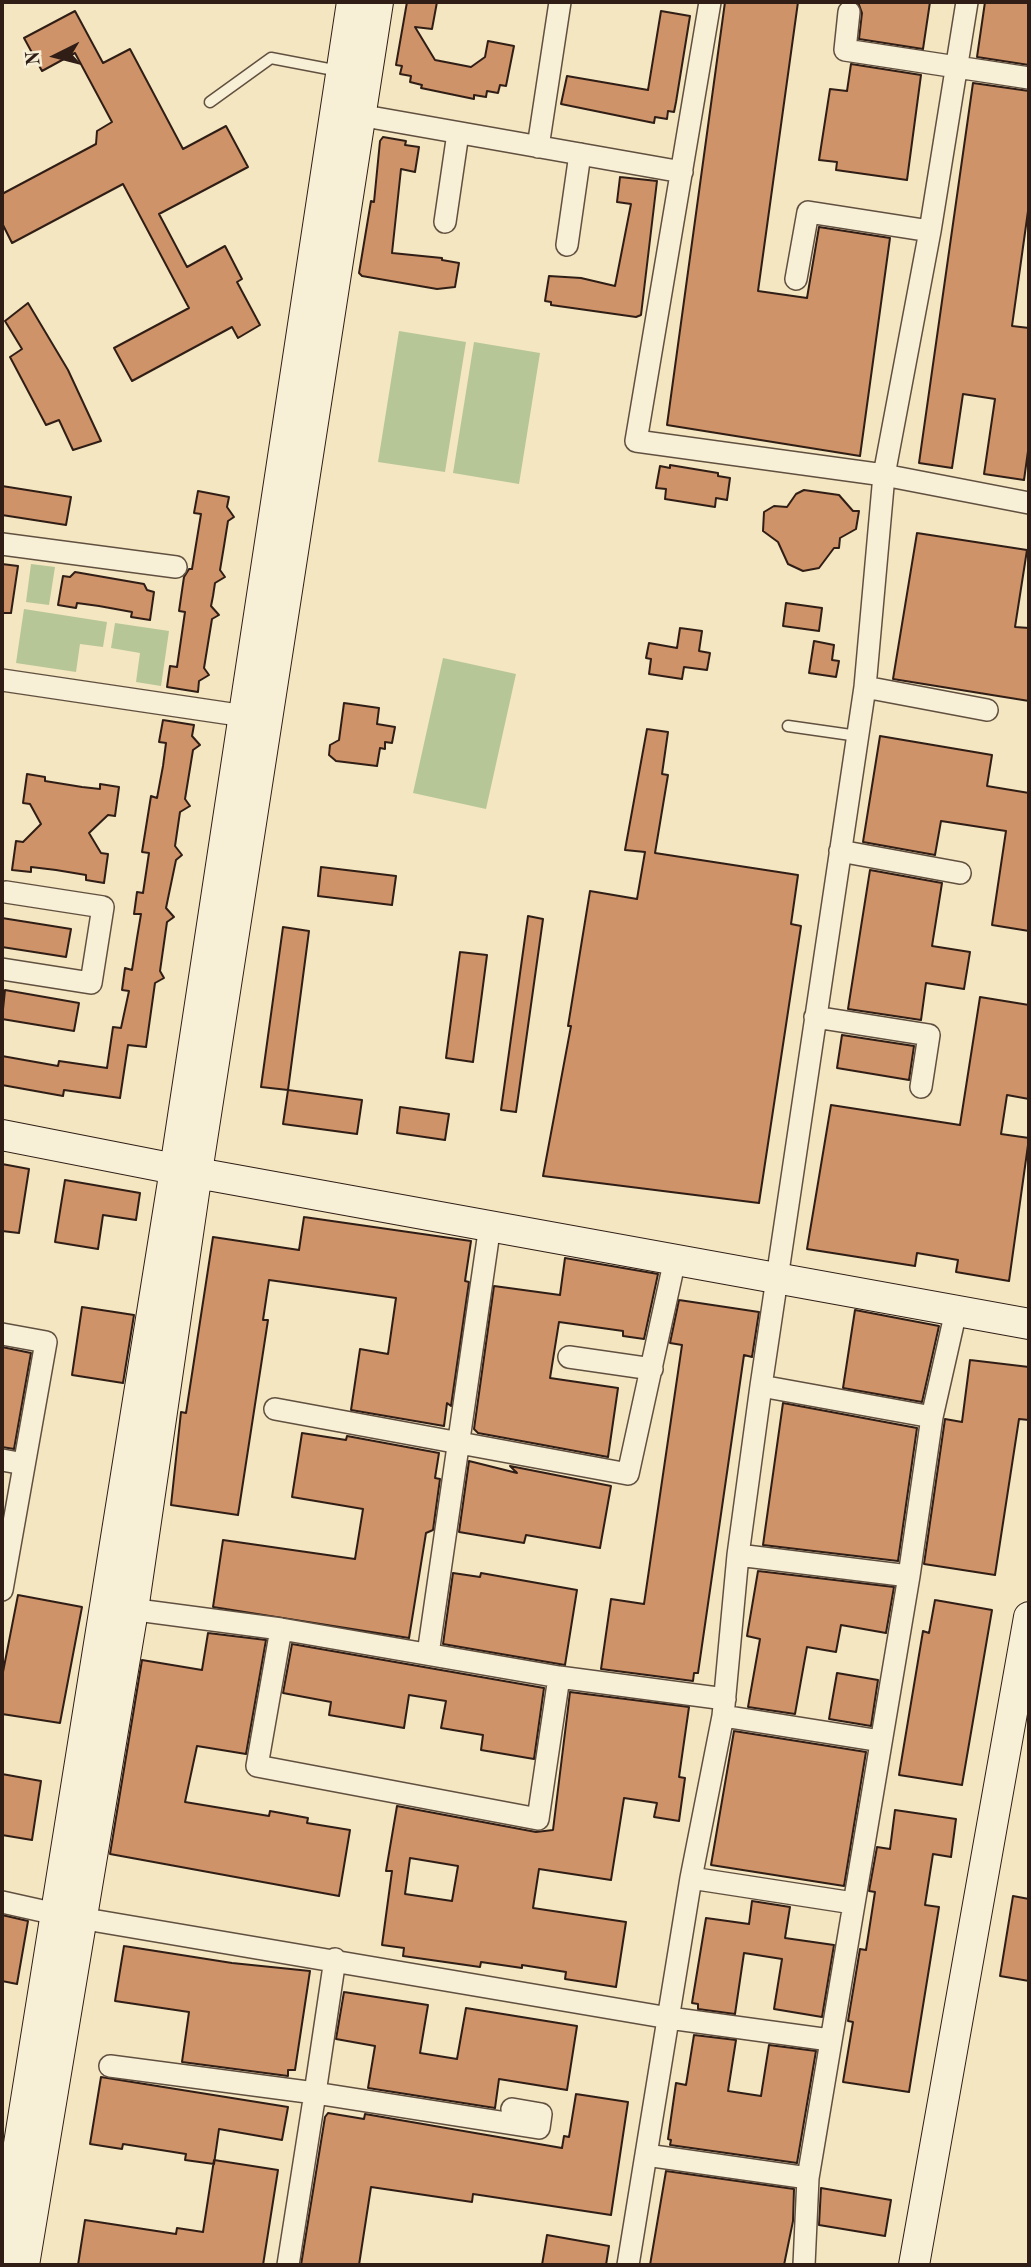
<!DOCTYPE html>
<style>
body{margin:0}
#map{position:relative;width:1031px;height:2267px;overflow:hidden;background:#f3e6c0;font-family:"Old Standard TT",serif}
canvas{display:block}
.frame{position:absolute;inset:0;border:4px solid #301e16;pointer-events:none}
.north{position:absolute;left:21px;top:21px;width:70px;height:70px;-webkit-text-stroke:5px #f7efd6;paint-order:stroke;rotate:264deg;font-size:19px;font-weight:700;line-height:28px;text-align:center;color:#301e16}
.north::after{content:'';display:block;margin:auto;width:24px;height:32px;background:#301e16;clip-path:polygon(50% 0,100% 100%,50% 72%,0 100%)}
</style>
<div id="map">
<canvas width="1031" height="2267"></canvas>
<div class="frame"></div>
<div class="north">N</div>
</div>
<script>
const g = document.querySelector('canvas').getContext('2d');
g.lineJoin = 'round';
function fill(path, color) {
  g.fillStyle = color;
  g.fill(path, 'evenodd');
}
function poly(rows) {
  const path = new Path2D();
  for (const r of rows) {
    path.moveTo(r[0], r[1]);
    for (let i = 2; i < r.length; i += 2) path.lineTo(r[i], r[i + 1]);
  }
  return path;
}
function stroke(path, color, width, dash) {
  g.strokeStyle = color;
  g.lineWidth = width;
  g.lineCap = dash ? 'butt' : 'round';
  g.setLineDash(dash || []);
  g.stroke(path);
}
fill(poly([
 [399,331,466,342,445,472,378,462],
 [474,342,540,353,519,484,453,473],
 [31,564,55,567,49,605,26,602],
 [24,609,107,622,103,647,80,644,76,672,16,663],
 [115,623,169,631,161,686,136,682,140,653,111,648],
 [443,658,516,674,486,809,413,793]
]), '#b7c696');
const building = poly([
 [407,2,437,2,432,29,415,27,435,60,471,67,485,57,488,41,514,46,506,86,500,85,498,93,487,91,486,97,474,95,474,99,421,88,422,85,410,82,411,76,400,74,402,66,396,65,407,2],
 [725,2,798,2,758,291,807,298,819,227,890,238,860,456,667,425,725,2],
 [858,2,930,2,923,49,859,39,862,13,858,2],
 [985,2,1029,2,1029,65,977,57,985,2],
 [75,11,103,63,130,49,183,149,226,126,248,167,159,214,187,267,225,246,242,279,237,282,260,325,238,338,232,327,132,381,114,348,189,308,123,184,12,243,2,223,2,194,96,144,97,131,112,122,75,53,42,71,24,38,75,11],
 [661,11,690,16,676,102,674,112,668,111,667,119,655,117,654,123,561,104,567,76,648,90,661,11],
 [851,64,921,75,907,180,836,170,837,162,819,160,830,89,847,91,851,64],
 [973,83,1029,91,1029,204,1012,326,1029,328,1029,444,1024,480,984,474,995,399,963,394,952,468,919,463,973,83],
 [383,137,406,141,405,145,419,147,415,172,401,169,392,253,442,258,442,260,459,263,455,287,437,289,362,276,359,273,371,201,374,202,380,141,383,137],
 [620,177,657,181,641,315,636,317,551,305,551,302,545,301,549,276,581,278,615,286,631,204,617,202,620,177],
 [28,303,68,370,101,441,73,450,59,420,46,425,10,357,22,349,5,321,28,303],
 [670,465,718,473,718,476,730,478,727,500,716,498,715,507,665,499,666,489,656,488,660,466,670,468,670,465],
 [2,486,71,497,66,525,2,515,2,486],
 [804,490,839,495,853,511,859,511,856,529,840,538,839,548,834,548,819,568,803,571,788,564,778,542,763,531,764,512,774,506,787,507,796,494,804,490],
 [198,491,229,497,227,507,234,517,228,521,224,546,220,570,225,577,215,583,213,596,211,606,219,615,212,619,204,668,209,675,199,681,198,692,167,687,170,666,177,667,185,612,179,611,184,577,189,569,192,569,201,514,194,513,198,491],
 [917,533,1027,550,1015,627,1029,628,1029,701,893,679,917,533],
 [2,564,18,566,11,613,2,613,2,564],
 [75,572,144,584,147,590,154,592,150,620,131,617,132,612,99,606,77,603,76,608,58,605,63,576,70,577,75,572],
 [786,603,822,608,819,631,783,626,786,603],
 [680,628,702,631,699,651,710,653,707,670,684,667,682,679,649,674,651,659,646,658,649,643,677,648,680,628],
 [814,641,834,645,832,660,839,661,836,677,809,673,814,641],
 [344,703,379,708,377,724,395,727,392,743,385,742,385,749,380,748,377,766,336,761,329,755,330,745,339,740,344,703],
 [163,720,194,725,192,736,200,745,193,750,185,799,190,806,180,812,175,846,182,855,176,860,166,908,174,917,167,922,160,971,164,978,155,983,146,1047,128,1045,120,1098,64,1090,63,1096,2,1085,2,1056,58,1066,59,1061,107,1068,113,1027,121,1028,129,991,122,990,125,968,132,970,137,938,141,914,134,914,137,892,143,893,149,853,142,852,151,796,157,798,163,766,166,743,159,742,163,720],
 [647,729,668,732,662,774,668,775,655,853,798,875,791,924,801,926,759,1203,543,1176,571,1026,568,1026,590,891,637,899,645,852,625,850,647,729],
 [880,736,992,755,987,786,1029,793,1029,931,992,925,1006,831,941,821,935,855,863,842,880,736],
 [27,774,45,777,45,781,82,787,100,789,100,784,119,787,115,816,108,815,89,833,101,853,108,854,104,883,86,880,86,875,56,870,31,867,31,872,12,870,16,841,23,842,41,824,30,804,23,803,27,774],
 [321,867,396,876,392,905,318,896,321,867],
 [870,870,942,883,932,946,970,952,964,989,926,983,921,1020,848,1009,870,870],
 [528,916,543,919,516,1112,501,1110,528,916],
 [2,918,71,929,66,957,2,947,2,918],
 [283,927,309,931,288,1090,261,1087,283,927],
 [460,952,487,955,473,1062,446,1058,460,952],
 [5,990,79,1003,74,1031,2,1019,5,990],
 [980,997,1029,1005,1029,1099,1007,1095,1001,1134,1029,1138,1009,1281,956,1272,958,1260,917,1253,915,1266,807,1249,831,1105,960,1125,980,997],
 [842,1035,914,1046,909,1080,837,1068,842,1035],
 [288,1090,362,1100,357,1134,283,1124,288,1090],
 [400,1107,449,1114,445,1140,397,1133,400,1107],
 [2,1164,29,1169,19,1233,2,1231,2,1164],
 [65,1180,140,1193,136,1220,103,1215,98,1249,55,1242,65,1180],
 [304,1217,471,1241,465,1281,469,1282,451,1406,447,1403,444,1426,351,1410,360,1349,388,1354,396,1298,269,1280,263,1320,268,1320,238,1515,171,1505,181,1412,186,1413,213,1237,299,1250,304,1217],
 [565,1258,658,1274,644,1339,623,1336,623,1331,559,1322,550,1378,618,1388,608,1457,478,1433,474,1429,494,1286,560,1295,565,1258],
 [679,1300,759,1312,752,1357,744,1355,698,1673,694,1673,693,1681,601,1669,611,1599,644,1604,682,1345,670,1343,679,1300],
 [82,1307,134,1315,123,1383,72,1375,82,1307],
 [855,1310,939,1326,922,1402,843,1388,855,1310],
 [2,1347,31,1353,14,1449,2,1447,2,1347],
 [970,1360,1029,1367,1029,1420,1019,1419,995,1575,924,1564,945,1419,962,1422,970,1360],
 [783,1403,917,1428,898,1561,763,1545,783,1403],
 [302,1433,346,1440,347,1436,439,1453,435,1478,440,1479,433,1530,426,1533,409,1638,213,1607,223,1540,355,1559,363,1509,292,1497,302,1433],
 [469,1461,517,1473,510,1466,611,1486,600,1548,526,1535,524,1543,459,1532,469,1461],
 [758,1571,894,1587,886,1633,841,1625,836,1652,807,1647,795,1714,748,1707,760,1639,747,1636,758,1571],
 [453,1573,480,1577,481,1573,577,1590,565,1665,443,1644,453,1573],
 [18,1595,82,1607,60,1723,2,1714,2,1677,18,1595],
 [935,1600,992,1610,962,1785,899,1775,923,1631,929,1633,935,1600],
 [208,1633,266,1640,246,1754,197,1746,185,1802,269,1816,270,1811,308,1818,307,1823,350,1830,339,1896,110,1854,142,1660,202,1670,208,1633],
 [292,1644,544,1688,534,1759,481,1750,483,1735,441,1728,446,1701,409,1695,404,1728,329,1715,331,1702,283,1693,292,1644],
 [837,1673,878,1680,871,1726,829,1719,837,1673],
 [570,1692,689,1707,679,1777,685,1778,679,1821,654,1817,657,1803,624,1798,611,1880,539,1869,533,1908,626,1922,616,1987,565,1979,566,1972,522,1965,522,1968,481,1962,480,1967,403,1956,404,1948,382,1945,392,1871,386,1871,397,1806,536,1832,553,1830,570,1692],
 [410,1858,458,1866,452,1901,405,1894,410,1858],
 [734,1731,866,1752,844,1886,711,1865,734,1731],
 [2,1774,41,1781,32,1840,2,1835,2,1774],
 [895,1810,956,1819,951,1857,933,1854,925,1905,939,1907,909,2092,843,2082,853,2022,848,2021,860,1949,866,1950,875,1892,869,1891,877,1847,890,1849,895,1810],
 [1013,1896,1029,1899,1029,1981,1000,1976,1013,1896],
 [752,1901,790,1907,785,1938,834,1945,822,2017,774,2009,782,1959,744,1953,735,2014,698,2009,698,2004,692,2003,706,1918,749,1924,752,1901],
 [2,1915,28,1921,17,1984,2,1981,2,1915],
 [124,1946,232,1963,310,1971,295,2070,288,2070,288,2076,182,2062,189,2012,115,2001,124,1946],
 [344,1992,428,2005,420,2053,457,2059,466,2008,577,2026,567,2090,499,2079,495,2108,368,2088,375,2046,336,2039,344,1992],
 [694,2035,736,2040,728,2091,761,2096,769,2045,816,2051,797,2163,670,2145,671,2140,668,2139,676,2083,686,2085,694,2035],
 [101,2077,288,2107,282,2140,219,2129,214,2164,185,2160,186,2154,123,2144,122,2149,90,2144,101,2077],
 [576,2094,628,2102,611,2215,473,2194,472,2202,371,2187,359,2265,301,2265,325,2117,328,2113,364,2119,365,2114,562,2148,564,2136,569,2137,576,2094],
 [214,2160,278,2170,263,2265,78,2265,85,2220,176,2234,177,2228,203,2232,214,2160],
 [666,2171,794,2189,793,2221,784,2265,650,2265,666,2171],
 [821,2188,891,2200,885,2236,819,2225,821,2188],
 [547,2235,609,2246,606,2265,542,2265,547,2235]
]);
fill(building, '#ce9368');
stroke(building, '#301e16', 2);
const lane = poly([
 [210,102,271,58,339,71],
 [788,726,858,736]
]);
const street = poly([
 [710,2,636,441,884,475,930,231,967,2],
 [849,12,845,50,1029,78],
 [359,115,682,172],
 [538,147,560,2],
 [445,222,458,133],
 [567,245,580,154],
 [796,279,808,212,930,231],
 [2,544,176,567],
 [2,680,245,716],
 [865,687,987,710],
 [840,851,960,873],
 [2,969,91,983,103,907,6,892],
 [815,1017,929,1035,921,1087],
 [2,1334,46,1342,2,1590],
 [569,1357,652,1369],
 [761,1386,932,1417],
 [275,1409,628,1474,675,1259],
 [2,1460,24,1464],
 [738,1555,909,1576],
 [122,1608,281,1629,559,1677,725,1699],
 [281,1629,257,1766,538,1819,559,1677],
 [428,1654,490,1225],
 [723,1716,881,1741],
 [691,1878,853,1903],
 [2,1902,56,1914,669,2018,830,2040],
 [335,1959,315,2093,539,2128,541,2114,512,2109],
 [110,2066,315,2093,288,2265],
 [646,2155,808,2178],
 [628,2265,691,1878,723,1716,738,1555,761,1386,865,687,884,475,1029,503],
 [804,2265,808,2178,909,1576,932,1417,956,1311]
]);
const secondary = poly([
 [2,1135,175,1169,1029,1324],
 [2,2250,175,1169,352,2],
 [24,2265,133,1610,197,1172,378,2],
 [914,2265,1029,1617]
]);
stroke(lane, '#615040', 13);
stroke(street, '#615040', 24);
stroke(secondary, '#301e16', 32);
stroke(lane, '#f7efd6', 10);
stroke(street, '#f7efd6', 21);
stroke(secondary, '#f7efd6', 30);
</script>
